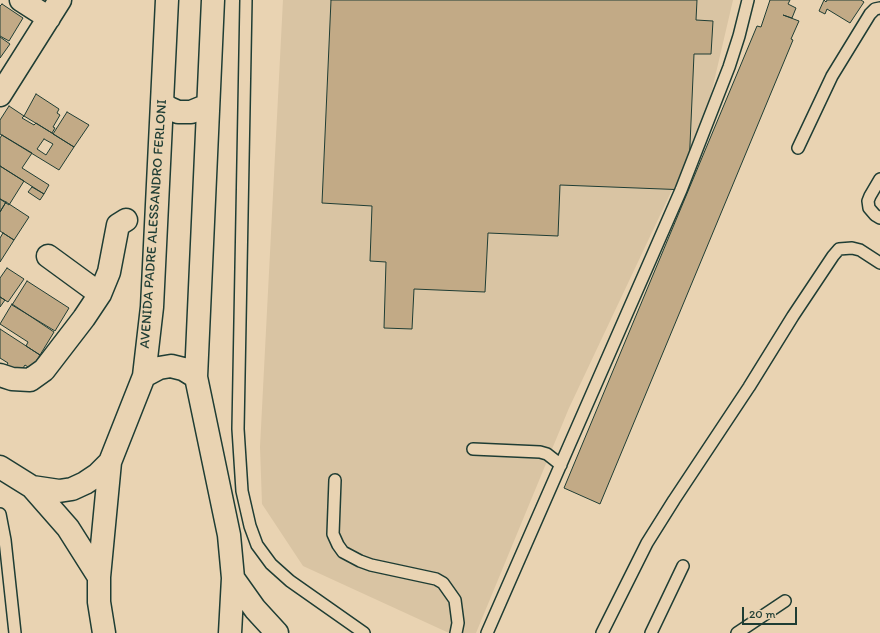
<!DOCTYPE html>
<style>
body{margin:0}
#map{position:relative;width:880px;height:633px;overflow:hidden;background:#e9d3b2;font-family:Itim,sans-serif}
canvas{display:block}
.scale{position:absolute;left:742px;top:607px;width:55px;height:18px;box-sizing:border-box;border:2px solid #1f3d34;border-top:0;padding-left:5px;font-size:12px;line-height:14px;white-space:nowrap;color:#1f3d34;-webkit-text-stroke:3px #e9d3b2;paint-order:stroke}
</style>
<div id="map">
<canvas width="880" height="633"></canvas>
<div class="scale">20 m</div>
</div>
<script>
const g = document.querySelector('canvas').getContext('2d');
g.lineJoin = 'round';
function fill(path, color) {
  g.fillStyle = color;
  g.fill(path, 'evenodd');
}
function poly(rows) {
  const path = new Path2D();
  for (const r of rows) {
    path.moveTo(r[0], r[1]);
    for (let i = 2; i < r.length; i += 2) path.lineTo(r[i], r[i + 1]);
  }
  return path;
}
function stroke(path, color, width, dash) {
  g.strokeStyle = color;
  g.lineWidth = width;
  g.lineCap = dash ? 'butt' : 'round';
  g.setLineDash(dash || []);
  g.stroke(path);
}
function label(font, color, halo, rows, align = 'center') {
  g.font = font + ' Itim,sans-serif';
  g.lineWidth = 3.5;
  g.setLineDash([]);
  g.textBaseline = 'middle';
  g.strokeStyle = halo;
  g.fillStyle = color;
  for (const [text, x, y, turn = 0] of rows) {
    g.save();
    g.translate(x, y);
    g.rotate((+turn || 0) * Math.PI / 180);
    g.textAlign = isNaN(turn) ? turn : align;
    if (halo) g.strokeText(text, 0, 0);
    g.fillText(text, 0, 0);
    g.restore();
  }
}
fill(poly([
 [283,0,733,0,705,120,569,408,476,633,449,633,303,566,262,504,260,447]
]), '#d9c4a3');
const building = poly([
 [331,0,697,0,696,20,713,21,711,54,694,54,688,190,560,185,558,236,488,233,485,292,414,289,412,329,384,328,386,262,370,261,372,206,322,203,331,0],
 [770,0,790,0,788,4,796,8,792,18,783,15,799,21,791,39,793,40,600,504,564,488,757,26,761,27,770,0],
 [824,0,826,2,827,0,861,0,864,2,850,23,827,9,825,14,819,11,824,0],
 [2,4,23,18,9,41,0,36,0,6,2,4],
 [0,37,10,44,0,58,0,37],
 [36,94,59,109,57,113,60,115,53,127,55,128,52,133,24,116,36,94],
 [9,106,24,116,22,118,34,125,36,123,74,147,59,170,0,134,0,120,9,106],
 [44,139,53,144,46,155,37,149,44,139],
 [67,112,89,125,74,147,53,134,67,112],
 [2,135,32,153,22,168,49,185,44,194,0,166,0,138,2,135],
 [0,166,24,181,9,205,0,199,0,166],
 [32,187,44,194,40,200,28,192,32,187],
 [0,199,6,202,0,212,0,199],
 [6,202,29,217,14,240,0,231,0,212,6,202],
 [3,233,14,240,0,262,0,238,3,233],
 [7,268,24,279,8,302,0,297,0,278,7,268],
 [27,281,69,308,55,331,12,305,27,281],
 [0,297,5,300,0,307,0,297],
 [12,304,54,332,40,355,26,346,28,342,0,324,12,304],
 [0,329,40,355,31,369,25,365,19,374,6,366,8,363,0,358,0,329]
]);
fill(building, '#c2aa86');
stroke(building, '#1f3d34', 1);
const service = poly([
 [246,0,238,429,242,491,250,526,257,545,271,564,290,581,364,633],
 [798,148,832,76,870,14,875,9,880,8],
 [880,179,870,196,868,201,869,208,875,215,880,218],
 [473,449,540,452,547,454,561,465],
 [335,480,333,534,338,545,343,552,360,561,371,565,436,579,443,583,455,600,458,623,456,633],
 [0,514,5,540,15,633],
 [487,633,681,190,729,67,739,36,748,0],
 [602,633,647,543,674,500,749,387,793,316,833,256,839,249,852,248,860,250,880,263],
 [651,633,683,566],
 [737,633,785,601]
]);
const minor = poly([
 [21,0,49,18],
 [0,95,60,0],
 [48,256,100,294],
 [0,375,12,379,30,380,44,370,84,318,100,294,109,272,118,225,126,220]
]);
const secondary = poly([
 [213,0,196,377,229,535,233,578,230,633],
 [162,103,169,108,178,112,191,112,208,105],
 [144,376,159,368,171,366,183,369,196,377],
 [0,467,32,487,68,528,99,577],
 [32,487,59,491,72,489,85,483,97,475,110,462],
 [233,578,255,609,277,633],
 [104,633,99,602,99,577,110,462,144,376,152,307,167,0]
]);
stroke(service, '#1f3d34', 14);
stroke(minor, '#1f3d34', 25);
stroke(secondary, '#1f3d34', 25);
stroke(service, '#e9d3b2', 11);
stroke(minor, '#e9d3b2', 22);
stroke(secondary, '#e9d3b2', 22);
label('14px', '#1f3d34', '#e9d3b2', [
 ["AVENIDA PADRE ALESSANDRO FERLONI",154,224,-86]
]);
</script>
